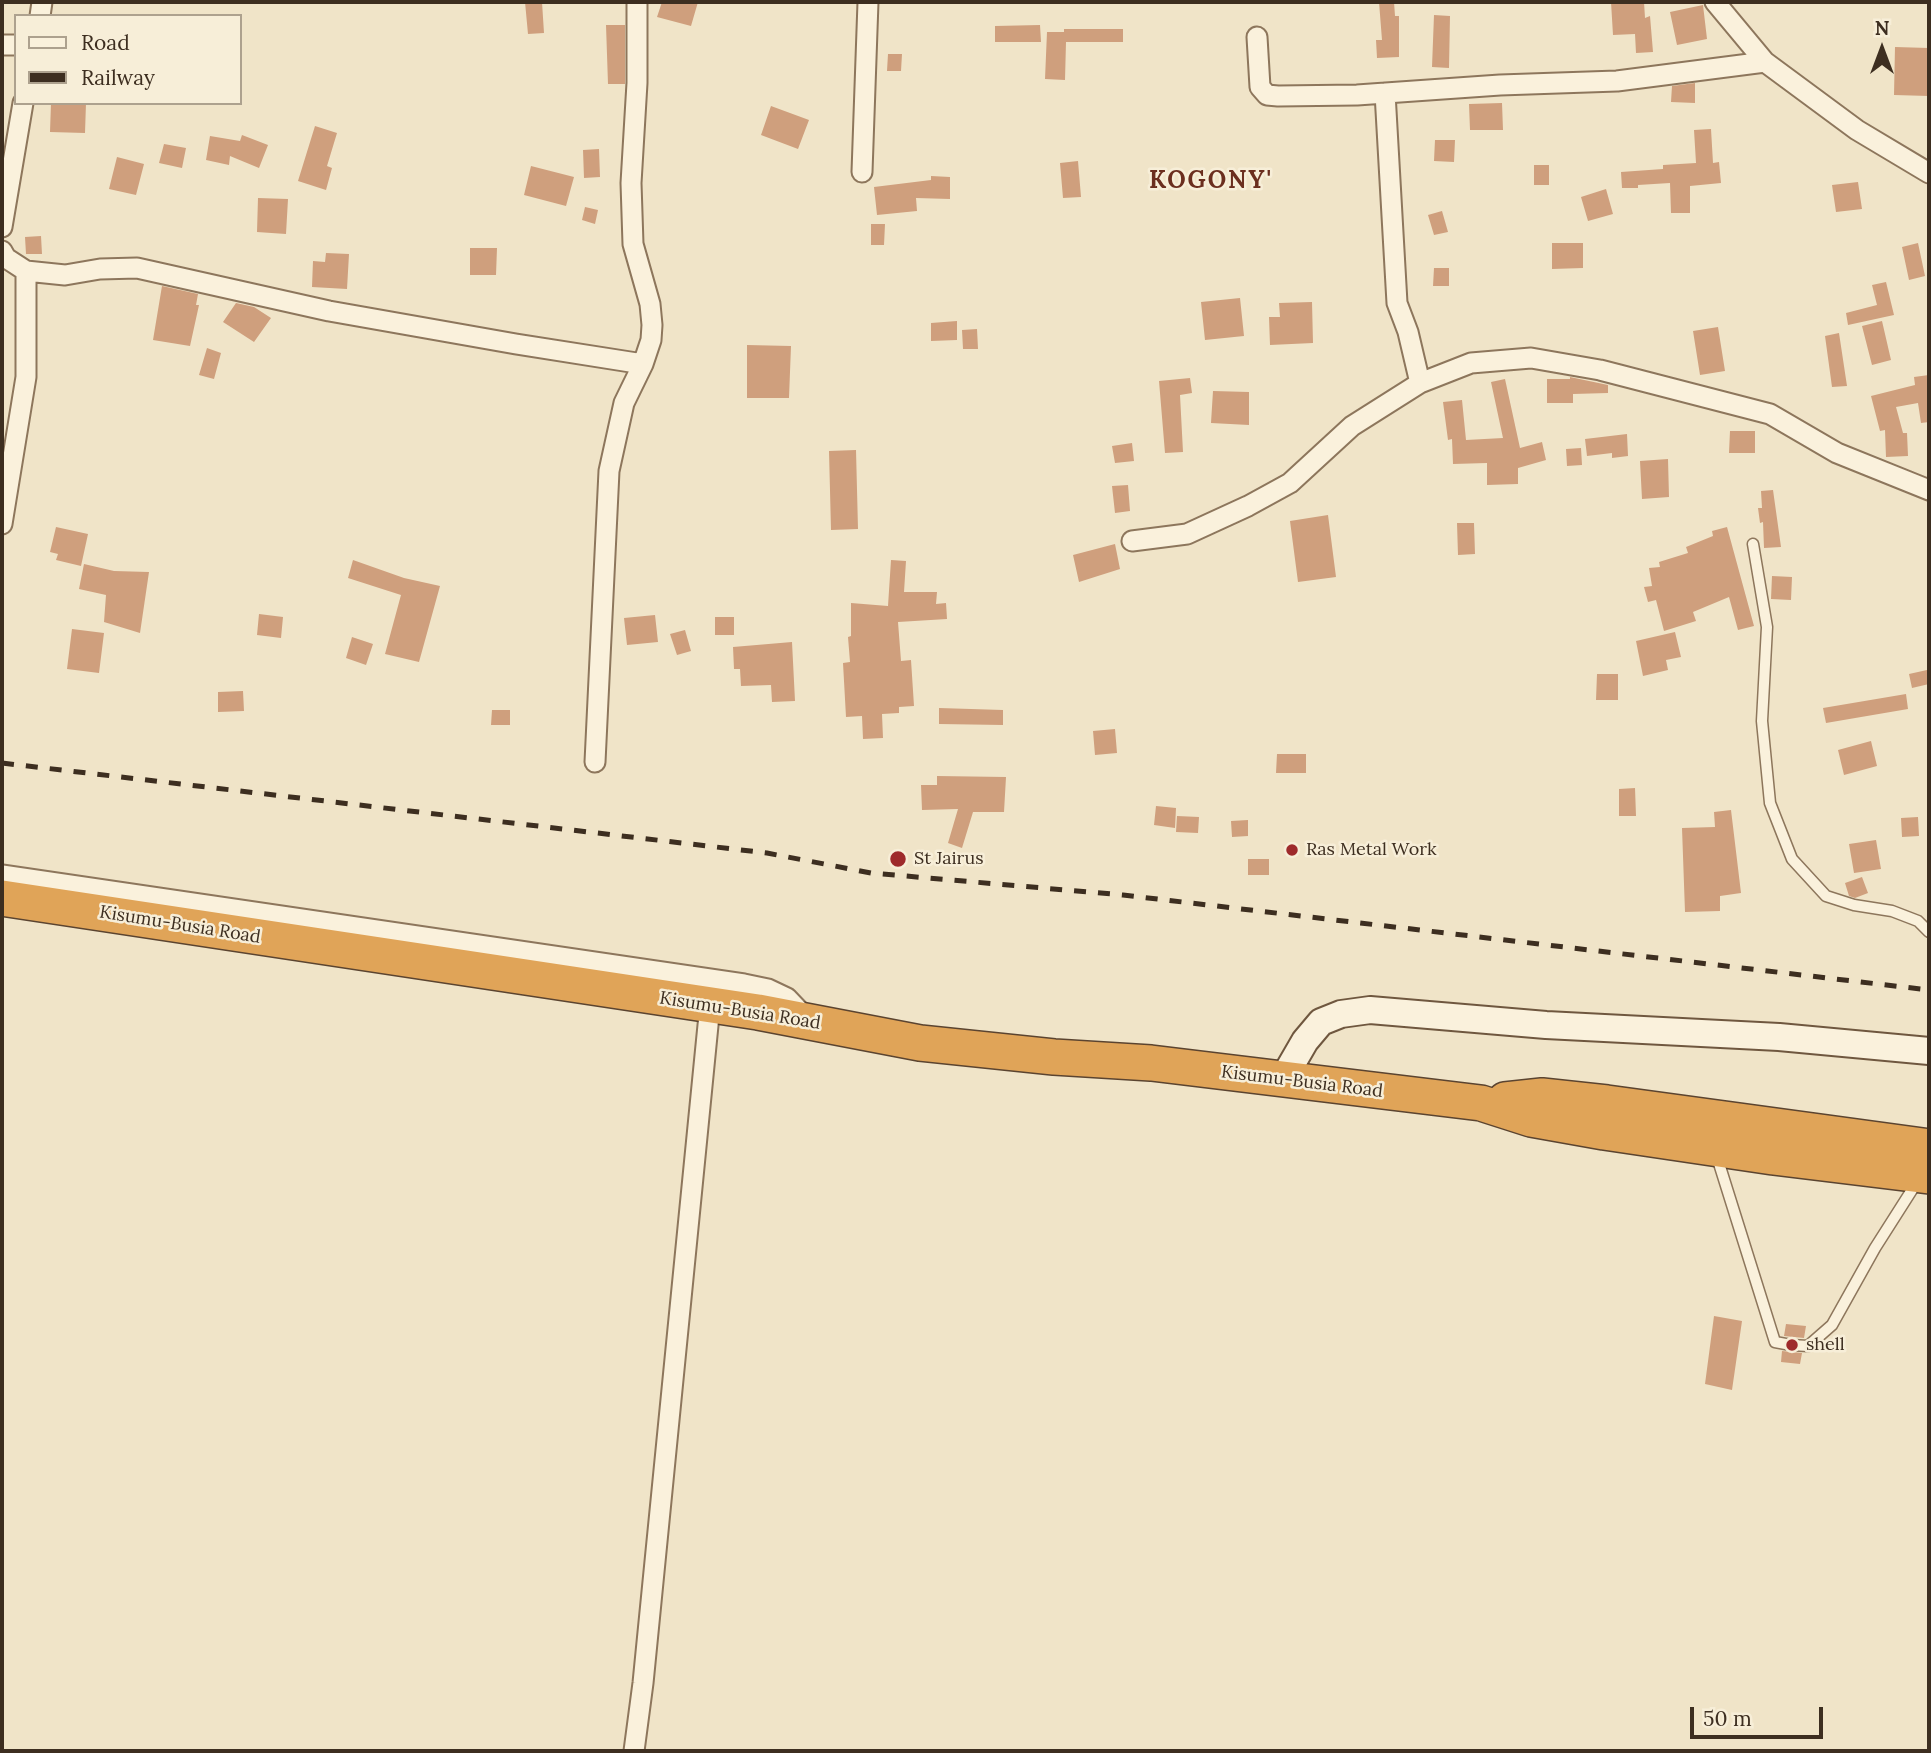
<!DOCTYPE html>
<style>
body{margin:0}
#map{position:relative;width:1931px;height:1753px;overflow:hidden;background:#f0e4c8;font-family:Lora,serif}
canvas{display:block}
.frame{position:absolute;inset:0;border:4px solid #3d2e20;pointer-events:none}
.legend{position:absolute;left:14px;top:14px;width:228px;height:91px;box-sizing:border-box;background:#f7eed8;border:2px solid #ada18e;margin:0;padding:9px 12px;list-style:none;font-size:21px;color:#3d2e20}
.legend li{display:flex;align-items:center;gap:14px;height:35px}
.legend b{width:35px;border:2px solid #ada18e}
.north{position:absolute;left:1847px;top:14px;width:70px;height:70px;-webkit-text-stroke:5px #f7eed8;paint-order:stroke;rotate:0deg;font-size:19px;font-weight:700;line-height:28px;text-align:center;color:#3d2e20}
.north::after{content:'';display:block;margin:auto;width:24px;height:32px;background:#3d2e20;clip-path:polygon(50% 0,100% 100%,50% 72%,0 100%)}
.scale{position:absolute;left:1690px;top:1707px;width:133px;height:32px;box-sizing:border-box;border:4px solid #3d2e20;border-top:0;padding-left:9px;font-size:21px;line-height:24px;white-space:nowrap;color:#3d2e20;-webkit-text-stroke:5px #f7eed8;paint-order:stroke}
</style>
<div id="map">
<canvas width="1931" height="1753"></canvas>
<div class="frame"></div>
<ul class="legend">
<li><b style="height:9px;background:#faf1dc"></b>Road</li>
<li><b style="height:9px;background:#3d2e20"></b>Railway</li>
</ul>
<div class="north">N</div>
<div class="scale">50 m</div>
</div>
<script>
const g = document.querySelector('canvas').getContext('2d');
g.lineJoin = 'round';
function fill(path, color) {
  g.fillStyle = color;
  g.fill(path, 'evenodd');
}
function poly(rows) {
  const path = new Path2D();
  for (const r of rows) {
    path.moveTo(r[0], r[1]);
    for (let i = 2; i < r.length; i += 2) path.lineTo(r[i], r[i + 1]);
  }
  return path;
}
function stroke(path, color, width, dash) {
  g.strokeStyle = color;
  g.lineWidth = width;
  g.lineCap = dash ? 'butt' : 'round';
  g.setLineDash(dash || []);
  g.stroke(path);
}
function label(font, color, halo, rows, align = 'center') {
  g.font = font + ' Lora,serif';
  g.lineWidth = 5;
  g.setLineDash([]);
  g.textBaseline = 'middle';
  g.strokeStyle = halo;
  g.fillStyle = color;
  for (const [text, x, y, turn = 0] of rows) {
    g.save();
    g.translate(x, y);
    g.rotate((+turn || 0) * Math.PI / 180);
    g.textAlign = isNaN(turn) ? turn : align;
    if (halo) g.strokeText(text, 0, 0);
    g.fillText(text, 0, 0);
    g.restore();
  }
}
fill(poly([
 [525,2,542,2,544,33,528,34],
 [662,2,698,2,691,26,657,17],
 [1379,2,1394,2,1395,16,1399,16,1399,57,1377,58,1376,40,1382,40],
 [1611,2,1644,2,1645,18,1650,16,1653,52,1636,53,1635,34,1613,35],
 [1703,5,1707,39,1677,45,1670,12],
 [1434,15,1450,16,1449,68,1432,67],
 [606,25,625,25,625,84,608,84],
 [1040,25,1041,42,995,42,995,26],
 [1064,29,1123,29,1123,42,1066,42,1065,80,1045,79,1047,32,1064,32],
 [1895,47,1929,48,1929,96,1894,95],
 [888,54,902,54,901,71,887,71],
 [1695,83,1695,103,1671,102,1672,86],
 [51,103,86,103,85,133,50,132],
 [1502,103,1503,130,1470,130,1469,104],
 [771,106,809,120,798,149,761,135],
 [315,126,337,133,327,166,332,168,326,190,298,181],
 [1711,129,1713,163,1719,162,1721,183,1690,186,1690,213,1671,213,1670,183,1638,185,1638,188,1622,188,1621,172,1663,169,1663,165,1696,163,1694,130],
 [242,135,268,145,259,168,230,156,229,165,206,160,210,136,240,141],
 [1435,140,1455,140,1454,162,1434,161],
 [164,144,186,148,182,168,159,163],
 [599,149,600,177,584,178,583,150],
 [117,157,144,164,136,195,109,189],
 [1078,161,1081,197,1063,198,1060,163],
 [1534,165,1549,165,1549,185,1534,185],
 [531,166,574,177,566,206,524,195],
 [931,176,950,177,950,199,916,198,917,211,877,215,874,187,931,180],
 [1858,182,1862,209,1836,212,1832,185],
 [1606,189,1613,214,1588,221,1581,197],
 [258,198,288,199,286,234,257,232],
 [585,207,598,210,595,224,582,220],
 [1442,211,1448,232,1434,235,1428,215],
 [871,224,885,224,884,245,871,245],
 [41,236,42,254,26,254,25,237],
 [1552,243,1583,243,1583,268,1552,269],
 [1918,243,1925,276,1909,280,1902,247],
 [470,248,497,248,496,275,470,275],
 [326,253,349,254,347,289,312,287,313,261,325,262],
 [1434,268,1449,268,1449,286,1433,286],
 [1886,282,1894,315,1848,325,1846,313,1877,305,1872,285],
 [162,286,198,294,196,305,199,305,190,346,153,340],
 [1240,298,1244,336,1205,340,1201,302],
 [1312,302,1313,343,1270,345,1269,317,1280,317,1279,303],
 [236,303,254,307,271,318,254,342,223,322],
 [957,321,957,340,931,341,931,323],
 [1882,321,1891,360,1872,365,1862,326],
 [1718,327,1725,371,1700,375,1693,331],
 [977,329,978,349,963,349,962,330],
 [1839,333,1847,386,1832,387,1825,336],
 [747,345,791,346,789,398,747,398],
 [207,348,221,353,214,379,199,375],
 [1929,375,1929,422,1921,423,1918,403,1896,407,1903,433,1907,433,1908,456,1886,457,1885,430,1880,431,1871,396,1915,385,1914,377],
 [1570,377,1608,385,1608,393,1573,394,1573,403,1547,403,1547,379,1570,379],
 [1190,378,1192,393,1180,395,1183,452,1165,453,1159,381],
 [1505,379,1520,448,1542,442,1546,460,1518,468,1518,484,1487,485,1487,463,1453,464,1452,439,1448,440,1443,402,1462,400,1466,440,1503,438,1491,382],
 [1213,391,1249,392,1249,425,1211,423],
 [1730,431,1755,431,1755,453,1729,453],
 [1627,434,1628,456,1612,458,1612,453,1587,456,1585,439],
 [1132,443,1134,461,1115,463,1112,446],
 [1581,448,1582,465,1567,466,1566,449],
 [856,450,858,529,831,530,829,451],
 [1668,459,1669,497,1642,499,1640,461],
 [1128,485,1130,511,1115,513,1112,486],
 [1773,490,1781,547,1764,548,1763,522,1760,523,1758,508,1762,508,1761,491],
 [1328,515,1336,577,1298,582,1290,521],
 [1457,523,1474,523,1475,554,1458,555],
 [56,527,88,534,81,566,56,560,58,554,50,552],
 [1727,527,1754,626,1738,630,1729,597,1693,612,1696,621,1664,631,1656,600,1648,602,1644,587,1652,586,1649,568,1660,567,1659,562,1688,553,1686,547,1713,536,1712,531],
 [1115,544,1120,569,1079,582,1073,555],
 [353,560,404,578,440,586,419,662,385,654,401,595,348,578],
 [891,560,906,561,904,592,937,592,936,604,946,603,947,619,898,622,901,661,911,660,914,706,899,707,899,713,882,714,883,738,863,739,862,716,846,717,843,663,850,662,848,637,851,636,851,603,888,606],
 [84,564,114,571,149,572,140,633,104,622,106,595,79,589],
 [1772,576,1792,577,1791,600,1771,599],
 [259,614,283,617,281,638,257,635],
 [655,615,658,642,627,645,624,618],
 [715,617,734,617,734,635,715,635],
 [72,629,104,633,99,673,67,669],
 [685,630,691,651,677,655,670,634],
 [1675,632,1681,657,1666,660,1668,670,1643,676,1636,641],
 [352,637,373,644,366,665,346,658],
 [792,642,795,701,772,702,771,685,741,686,740,669,734,669,733,647],
 [1927,670,1929,684,1912,688,1909,674],
 [1597,674,1618,674,1618,700,1596,700],
 [243,691,244,711,218,712,218,692],
 [1906,694,1908,709,1826,723,1823,708],
 [939,708,1003,710,1003,725,939,724],
 [492,710,510,710,510,725,491,725],
 [1115,729,1117,753,1095,755,1093,731],
 [1871,741,1877,766,1844,775,1838,750],
 [1277,754,1306,754,1306,773,1276,773],
 [937,776,1006,777,1004,812,973,812,962,848,948,843,958,809,922,810,921,785,937,785],
 [1635,788,1636,816,1619,816,1619,789],
 [1156,806,1176,808,1175,828,1154,825],
 [1731,810,1741,893,1720,896,1720,911,1685,912,1682,828,1715,827,1714,812],
 [1177,816,1199,817,1198,833,1176,832],
 [1918,817,1919,836,1902,837,1901,818],
 [1248,820,1248,836,1232,837,1231,821],
 [1876,840,1881,869,1854,873,1849,844],
 [1248,859,1269,859,1269,875,1248,875],
 [1862,877,1868,893,1855,898,1849,896,1845,883],
 [1714,1316,1742,1321,1732,1390,1705,1384],
 [1786,1324,1806,1326,1804,1338,1784,1336],
 [1782,1351,1802,1353,1800,1364,1781,1362]
]), '#cf9f7d');
const lane = poly([
 [1753,544,1767,627,1762,721,1770,803,1792,859,1826,896,1854,905,1892,911,1918,921,1929,932],
 [1717,1157,1775,1342,1791,1345,1808,1346,1832,1325,1875,1248,1917,1182]
]);
const street = poly([
 [1715,2,1765,62,1857,130,1929,173],
 [40,16,42,2],
 [1257,37,1260,87,1267,95,1278,96,1357,95,1500,85,1617,81,1765,62],
 [2,45,16,45],
 [1385,93,1397,303,1408,332,1420,383],
 [862,172,868,2],
 [2,227,23,103],
 [2,251,6,258,26,271,65,275,100,269,137,268,329,311,516,344,643,364],
 [2,524,26,377,26,271],
 [1132,541,1187,534,1248,506,1290,483,1352,426,1420,383,1471,363,1531,358,1600,370,1770,414,1837,453,1929,490],
 [595,762,609,471,624,403,643,364,651,340,652,325,650,304,633,244,631,183,637,83,637,2],
 [2,875,744,984,768,989,787,998,808,1020],
 [634,1751,643,1683,710,1005]
]);
const secondary = poly([
 [1283,1079,1305,1041,1321,1022,1341,1014,1370,1010,1546,1025,1779,1037,1929,1051]
]);
const highway = poly([
 [2,898,758,1012,920,1043,1054,1057,1151,1063,1481,1103,1531,1119,1604,1132,1773,1157,1929,1176],
 [1505,1100,1542,1096,1607,1103,1929,1147]
]);
stroke(lane, '#8d765c', 13);
stroke(street, '#8d765c', 23);
stroke(secondary, '#6f573f', 30);
stroke(highway, '#5b4430', 38);
stroke(lane, '#faf1dc', 10);
stroke(street, '#faf1dc', 19);
stroke(secondary, '#faf1dc', 26);
stroke(highway, '#e0a458', 35);
stroke(poly([
 [2,763,767,853,871,873,1123,895,1929,990]
]), '#3d2e20', 5, [12, 12]);
for (const [x, y, r, color] of [
 [1292,850,7,"#9e2a2b"],
 [898,859,9,"#9e2a2b"],
 [1792,1345,7,"#9e2a2b"]
]) {
  const dot = new Path2D();
  dot.arc(x, y, r, 0, 2 * Math.PI);
  g.fillStyle = color;
  g.fill(dot);
  stroke(dot, '#f7eed8', 2.5);
}
label('18px', '#3d2e20', '#f7eed8', [
 ["Ras Metal Work",1306,850],
 ["St Jairus",914,859],
 ["shell",1806,1345]
], 'left');
label('18px', '#3d2e20', '#f7eed8', [
 ["Kisumu-Busia Road",180,925,9],
 ["Kisumu-Busia Road",740,1011,9],
 ["Kisumu-Busia Road",1302,1082,7]
]);
g.letterSpacing = '2px';
label('bold 24px', '#6b2e1e', '#f7eed8', [
 ["KOGONY'",1211,181]
]);
g.letterSpacing = '0px';
</script>
